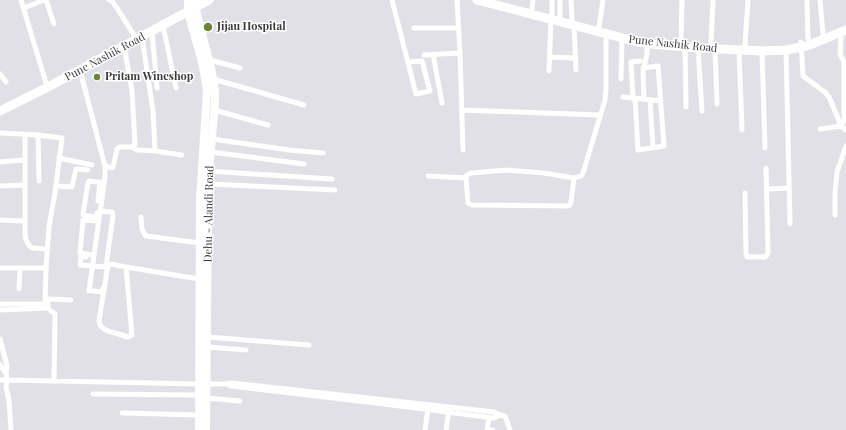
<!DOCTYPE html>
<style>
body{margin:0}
canvas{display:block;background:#e1e0e7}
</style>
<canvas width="846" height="430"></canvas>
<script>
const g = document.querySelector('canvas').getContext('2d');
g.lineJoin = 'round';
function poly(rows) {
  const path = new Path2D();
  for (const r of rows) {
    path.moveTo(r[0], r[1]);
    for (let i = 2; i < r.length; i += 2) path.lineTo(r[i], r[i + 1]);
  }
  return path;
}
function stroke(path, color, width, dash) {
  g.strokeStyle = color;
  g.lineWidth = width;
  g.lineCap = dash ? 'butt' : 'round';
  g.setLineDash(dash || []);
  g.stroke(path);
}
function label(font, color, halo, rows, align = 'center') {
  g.font = font + ' "Playfair Display",serif';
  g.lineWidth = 3;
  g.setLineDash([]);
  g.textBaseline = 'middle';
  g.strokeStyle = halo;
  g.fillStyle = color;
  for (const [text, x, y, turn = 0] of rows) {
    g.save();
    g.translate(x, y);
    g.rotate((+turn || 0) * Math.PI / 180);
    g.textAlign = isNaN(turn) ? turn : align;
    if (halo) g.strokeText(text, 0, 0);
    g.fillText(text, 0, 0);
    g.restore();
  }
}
stroke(poly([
 [21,0,46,83],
 [46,0,54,24],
 [109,0,112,1,117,8,134,35],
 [392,0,416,94,430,91,422,61,408,62],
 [457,0,460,53,463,150],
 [571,0,572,20],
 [807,0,808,39],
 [820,0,823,34],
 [24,8,44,0],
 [532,9,533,0],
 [552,14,552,0],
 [560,17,560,0],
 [163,25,176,88],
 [574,26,576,70],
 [599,27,603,0],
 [414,28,458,28],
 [152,31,157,88],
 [681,42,682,0],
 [801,42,803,76,826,93,830,99,841,126,846,130],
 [711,44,713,0],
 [745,45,748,0],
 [685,47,686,107],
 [698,48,702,111],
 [715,49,717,104],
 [786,50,790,224],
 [739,51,742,130],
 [762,51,765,148],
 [433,54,442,103],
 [424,55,460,53],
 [550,57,575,58],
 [210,60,240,68],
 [80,70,105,166,105,177,89,291],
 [549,71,551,19],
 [0,74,6,82],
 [213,79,304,105],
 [621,79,622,38],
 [623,97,661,101],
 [633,98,631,62,640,61],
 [635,98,638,150,664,146,658,66,643,68],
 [644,99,643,71,647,54,647,44],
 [650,100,653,148],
 [214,110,268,125],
 [462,110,600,115],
 [820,129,841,126,844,121,844,62,840,54,841,37],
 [0,133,38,135,62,138,55,193,49,227,46,268,45,303,43,304,0,304],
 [25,135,25,234,26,240,29,245,32,248,47,249],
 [38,135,39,181],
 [212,139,289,150,323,153],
 [132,147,137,150,155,151,153,111,142,37],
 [155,151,182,155],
 [211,152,304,164],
 [59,158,92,165],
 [0,162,24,160],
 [105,166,112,168,113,167,117,149,119,147,132,147,134,146,135,144,132,91,124,46],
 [207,171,332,179],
 [428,176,466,178],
 [574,178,571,202,570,205,567,206,472,205,469,204,468,203,466,178,467,175,471,173,507,170,544,173,574,178,581,176,583,173,605,100,606,89,606,34],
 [209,184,335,190],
 [0,186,25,185],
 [56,186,72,187,76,169,88,170],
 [767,189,789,188],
 [745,193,746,254,747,257,765,257,767,255,768,252,766,168],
 [98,201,100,182],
 [100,211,112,212,113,216,106,266],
 [97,213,96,217,83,215,88,182,89,181,104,183],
 [835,215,835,194,837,172,846,146],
 [141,217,142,229,144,233,146,236,200,243],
 [0,220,25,221],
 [93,255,80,253,83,220,98,221],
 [86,257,81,256,80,265,106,267],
 [126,267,111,264,108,265,99,321,100,325,104,329,108,331,128,337,132,335,126,267,199,279],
 [0,268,46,268],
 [19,289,20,268],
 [93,291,102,292,103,288],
 [48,299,71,300],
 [0,310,48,308,48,299],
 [51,311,55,314,54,381],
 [207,337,309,345],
 [0,339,7,366,6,373,7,380,199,384,227,384,232,383,494,412,500,415],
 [207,347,246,350],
 [0,365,6,373],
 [0,380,7,380,6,387,9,400,11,430],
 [227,384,231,386,384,404,494,418,500,415,505,416,510,430],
 [93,394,199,395],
 [206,398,240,401],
 [122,413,198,415],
 [425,430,428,409],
 [446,430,449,410],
 [487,430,489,417],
 [491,430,493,430]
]), '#fff', 5);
stroke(poly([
 [188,0,188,12,203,66,207,91,200,200,199,430],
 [195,0,197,14,212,72,215,91,215,104,209,171,208,201,206,430]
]), '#fff', 8);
stroke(poly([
 [477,0,638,42,651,44,698,48,762,51,786,50,807,46,846,30],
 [0,111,50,86,209,0]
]), '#fff', 9);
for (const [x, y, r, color] of [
 [208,27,5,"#6c8335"],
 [97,77,4,"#6c8335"]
]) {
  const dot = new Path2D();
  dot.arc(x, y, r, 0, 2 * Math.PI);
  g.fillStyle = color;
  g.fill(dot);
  stroke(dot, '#fff', 1.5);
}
label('bold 11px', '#3a3a3d', '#fff', [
 ["Jijau Hospital",217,27],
 ["Pritam Wineshop",105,77]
], 'left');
label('11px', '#3a3a3d', '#fff', [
 ["Pune Nashik Road",673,44,6],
 ["Pune Nashik Road",105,57,-28],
 ["Dehu - Alandi Road",209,214,-89]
]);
</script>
